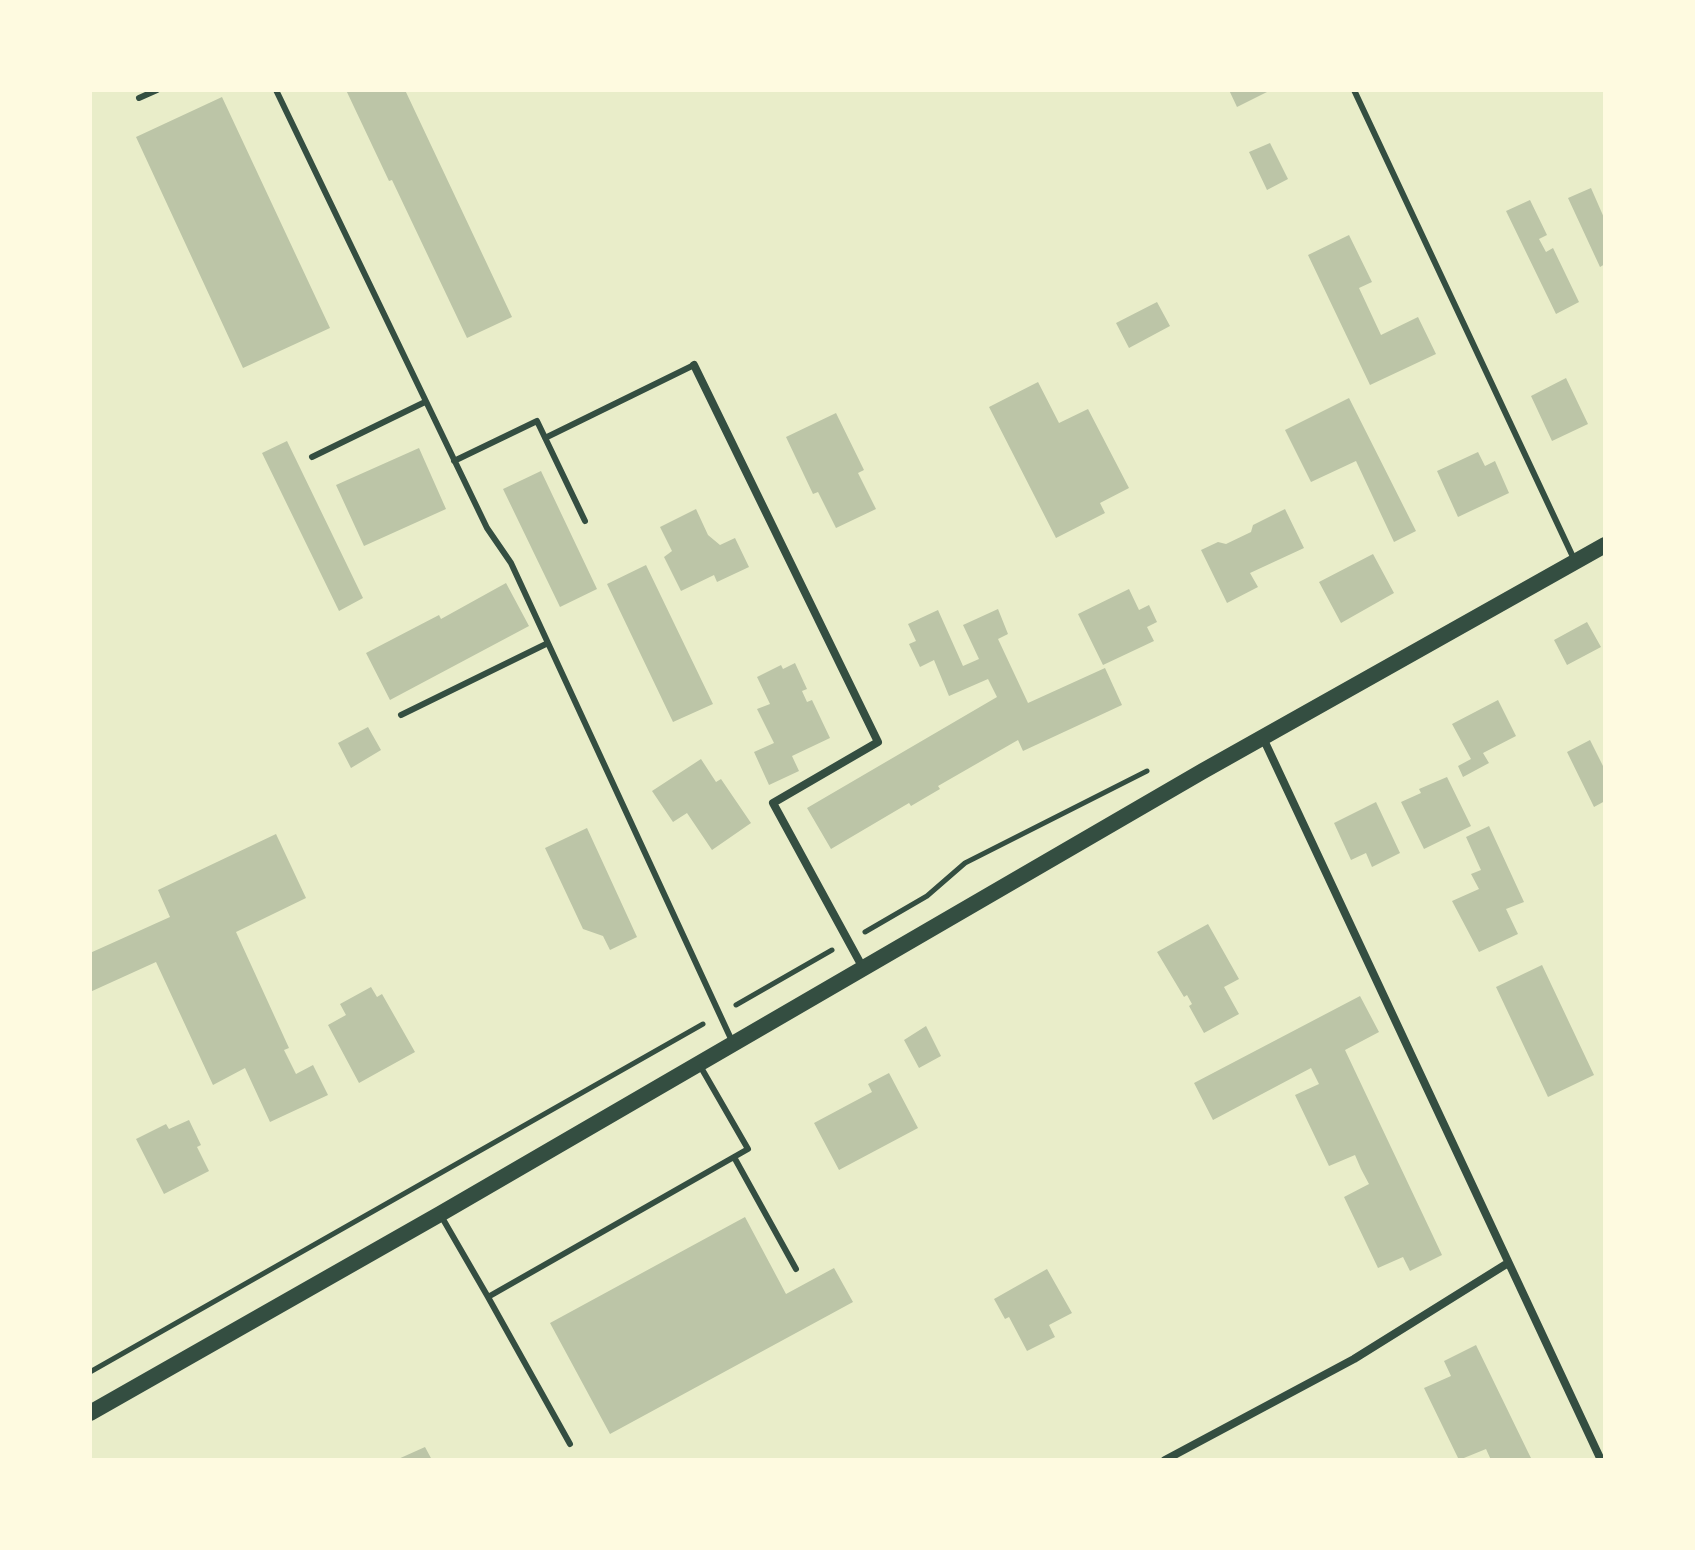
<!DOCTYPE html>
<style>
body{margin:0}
#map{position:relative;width:1695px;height:1550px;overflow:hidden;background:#e9edc9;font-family:"Libre Baskerville",serif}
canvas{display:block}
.frame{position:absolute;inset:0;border:92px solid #fefae0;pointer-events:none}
</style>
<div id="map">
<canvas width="1695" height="1550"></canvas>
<div class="frame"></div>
</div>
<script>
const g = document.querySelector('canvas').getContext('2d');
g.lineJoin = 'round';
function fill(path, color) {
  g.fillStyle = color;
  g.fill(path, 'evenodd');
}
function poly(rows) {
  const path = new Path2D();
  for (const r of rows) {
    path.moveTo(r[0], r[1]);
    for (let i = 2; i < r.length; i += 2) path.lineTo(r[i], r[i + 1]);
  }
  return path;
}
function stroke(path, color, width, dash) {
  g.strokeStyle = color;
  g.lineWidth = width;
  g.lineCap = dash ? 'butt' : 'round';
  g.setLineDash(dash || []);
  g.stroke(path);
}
fill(poly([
 [346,90,405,90,512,317,467,338,392,180,389,181],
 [1229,90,1271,90,1237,107],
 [222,97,330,328,243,368,136,137],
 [1270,143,1288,179,1267,190,1249,152],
 [1591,188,1605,220,1605,264,1600,267,1568,198],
 [1530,200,1547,235,1539,239,1546,252,1553,248,1579,302,1556,314,1506,211],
 [1349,235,1372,282,1359,288,1381,335,1418,317,1436,354,1370,385,1308,255],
 [1157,302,1170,326,1129,348,1116,323],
 [1566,378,1588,424,1552,441,1531,396],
 [1038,382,1059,423,1088,409,1129,488,1100,503,1105,513,1056,538,989,407],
 [1349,398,1416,531,1394,542,1356,461,1311,482,1285,430],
 [836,413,864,470,858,473,876,509,836,528,818,492,813,494,786,437],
 [287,441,363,598,339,611,262,453],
 [419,448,446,509,364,546,336,485],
 [1478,452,1485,466,1495,461,1509,493,1458,517,1437,471],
 [541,471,597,589,560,607,503,489],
 [696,509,708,535,720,545,735,538,749,567,717,582,714,575,681,591,664,557,672,551,660,527],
 [1285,509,1304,548,1250,573,1258,587,1227,603,1201,550,1218,542,1226,544,1251,532,1253,525],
 [1373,554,1394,593,1341,623,1319,582],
 [646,565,713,704,673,722,607,584],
 [506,583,529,626,390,700,366,653,439,615,441,619],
 [1129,589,1139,610,1149,605,1157,622,1147,627,1154,641,1103,665,1078,614],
 [998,609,1008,634,998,639,1028,703,1105,668,1122,705,1023,751,1018,740,938,786,940,789,911,806,909,803,831,849,807,808,997,697,988,679,949,696,934,660,920,667,909,644,916,641,908,624,938,610,963,666,979,659,963,625],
 [1587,622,1601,647,1567,665,1554,640],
 [795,663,807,689,802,691,807,702,812,700,830,738,792,756,799,771,769,785,754,752,774,743,757,709,770,704,757,677,781,665,783,669],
 [1498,700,1516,736,1483,753,1489,763,1463,777,1458,766,1471,759,1452,724],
 [368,727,381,750,351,768,338,743],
 [1590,740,1605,770,1605,801,1594,807,1567,752],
 [701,759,716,782,721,779,751,823,712,850,687,813,673,822,652,791],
 [1447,777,1471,826,1424,849,1401,802,1421,793,1419,789],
 [1376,802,1400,853,1372,867,1366,853,1351,860,1334,823],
 [1489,826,1524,902,1506,909,1518,934,1479,952,1452,901,1479,889,1471,874,1481,870,1466,837],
 [587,828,637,937,610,950,603,936,583,929,545,848],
 [276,834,306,898,236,932,289,1048,284,1050,296,1074,313,1065,328,1095,270,1122,245,1068,213,1085,156,962,90,992,90,953,170,917,158,890],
 [1208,924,1239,979,1224,987,1239,1014,1204,1033,1189,1006,1192,1004,1187,995,1184,997,1157,952],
 [1542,965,1594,1075,1548,1097,1496,987],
 [371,987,377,997,382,994,415,1052,359,1083,328,1025,346,1015,340,1004],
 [1360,996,1379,1032,1345,1050,1442,1255,1410,1271,1403,1257,1378,1268,1344,1197,1369,1184,1361,1169,1355,1155,1329,1166,1295,1095,1319,1084,1311,1068,1213,1120,1194,1083],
 [926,1026,941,1056,919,1068,904,1040],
 [889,1073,918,1128,839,1170,814,1123,872,1092,868,1084],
 [189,1120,201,1145,197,1147,209,1171,164,1194,136,1139,166,1124,169,1129],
 [745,1217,786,1294,834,1268,853,1302,610,1434,550,1323],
 [1047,1269,1072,1313,1049,1325,1055,1337,1027,1351,1009,1317,1005,1319,994,1299],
 [1476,1345,1527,1450,1532,1460,1491,1460,1486,1449,1459,1460,1424,1388,1451,1376,1444,1361],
 [425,1447,432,1460,396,1460]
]), '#bcc5a7');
stroke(poly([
 [865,932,927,896,965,863,1147,771],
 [736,1005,832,950],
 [90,1372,703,1024]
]), '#344e41', 5);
stroke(poly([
 [276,90,487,528,511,563,732,1041],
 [1354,90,1574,559],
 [139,98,157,90],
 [545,438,694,365],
 [312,457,425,402],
 [454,461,537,421,585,521],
 [401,715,548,643],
 [734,1157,796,1269],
 [440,1214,488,1297,748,1149,699,1064],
 [488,1297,570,1444]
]), '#344e41', 6);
stroke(poly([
 [694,365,878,742,773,803,863,968],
 [1263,738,1601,1460],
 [1165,1460,1354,1359,1508,1263]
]), '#344e41', 8);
stroke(poly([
 [90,1413,440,1214,1203,771,1605,545]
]), '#344e41', 16);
</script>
